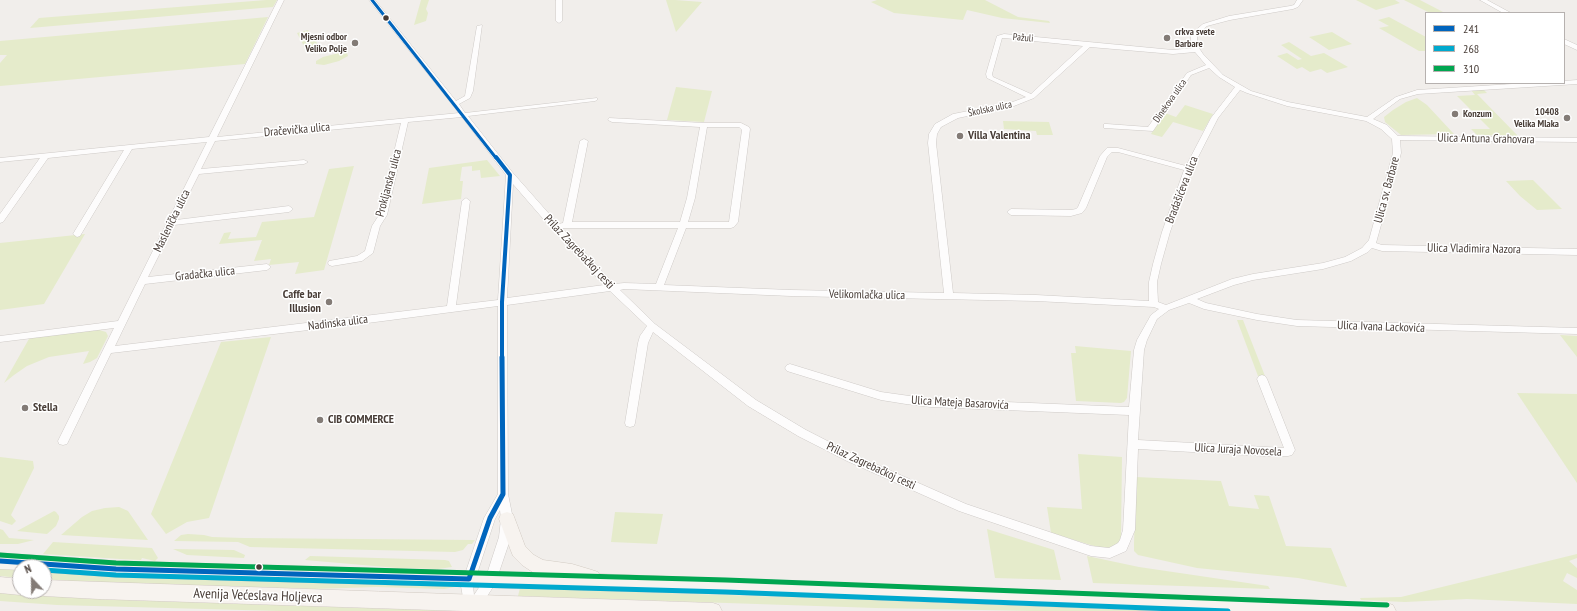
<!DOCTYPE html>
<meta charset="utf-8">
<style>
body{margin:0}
#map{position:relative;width:1577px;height:611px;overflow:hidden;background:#f1eeeb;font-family:"PT Sans Narrow",sans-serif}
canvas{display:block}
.legend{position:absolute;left:1425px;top:12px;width:140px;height:72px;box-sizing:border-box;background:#fff;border:1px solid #b6b1af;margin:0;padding:5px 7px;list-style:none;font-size:12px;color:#483d37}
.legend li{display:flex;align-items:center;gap:8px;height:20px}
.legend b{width:20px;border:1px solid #b6b1af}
.north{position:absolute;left:12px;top:559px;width:40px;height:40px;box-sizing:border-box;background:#fff;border:1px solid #b6b1af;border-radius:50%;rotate:338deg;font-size:11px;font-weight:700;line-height:16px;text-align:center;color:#483d37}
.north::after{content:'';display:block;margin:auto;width:14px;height:18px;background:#837b76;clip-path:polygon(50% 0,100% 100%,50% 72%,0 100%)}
</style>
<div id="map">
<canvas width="1577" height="611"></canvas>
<ul class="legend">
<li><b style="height:5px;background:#0065bd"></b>241</li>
<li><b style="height:5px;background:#00a9ce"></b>268</li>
<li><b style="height:5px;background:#00a651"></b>310</li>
</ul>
<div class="north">N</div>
</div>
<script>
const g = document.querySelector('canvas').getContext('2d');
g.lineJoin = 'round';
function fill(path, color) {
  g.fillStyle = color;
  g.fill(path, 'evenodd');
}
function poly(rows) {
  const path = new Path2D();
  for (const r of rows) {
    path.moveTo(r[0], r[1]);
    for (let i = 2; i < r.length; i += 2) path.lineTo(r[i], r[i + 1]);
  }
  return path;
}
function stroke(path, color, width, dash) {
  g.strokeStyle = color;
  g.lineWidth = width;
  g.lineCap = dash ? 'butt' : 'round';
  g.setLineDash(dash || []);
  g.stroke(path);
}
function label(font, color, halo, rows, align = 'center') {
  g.font = font + ' "PT Sans Narrow",sans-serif';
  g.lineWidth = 3;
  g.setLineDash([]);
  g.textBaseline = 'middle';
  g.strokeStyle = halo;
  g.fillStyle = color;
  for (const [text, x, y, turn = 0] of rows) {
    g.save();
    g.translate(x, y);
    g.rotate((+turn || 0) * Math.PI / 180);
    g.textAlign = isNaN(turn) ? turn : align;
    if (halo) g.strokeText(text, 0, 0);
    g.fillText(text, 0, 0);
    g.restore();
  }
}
fill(poly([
 [266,0,277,0,273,7,30,28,39,18],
 [421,0,429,0,426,9,428,13,426,21,414,25],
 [666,0,675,0,702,2,676,32],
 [877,0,985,0,1018,17,1049,21,1050,23,1002,18,967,10,963,20,894,13,871,2],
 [1356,0,1395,0,1400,3,1376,10],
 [1404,0,1420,0,1445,13,1430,13],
 [268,17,245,64,0,86,0,63,7,55,0,55,0,41],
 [1389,17,1426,37,1426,51,1419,51,1379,28,1389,26,1378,20],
 [308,30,319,46,306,50,297,33],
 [1332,32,1352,44,1329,50,1309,37],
 [1289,42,1311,56,1324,53,1348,67,1327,73,1321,69,1310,72,1302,67,1297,69,1277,56,1287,53,1298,60,1302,59,1281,45],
 [343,52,347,53,348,56,339,61,324,65,316,64,316,61,323,57],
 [676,87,712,91,704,122,667,120],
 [1471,90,1484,90,1487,93,1477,94,1518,136,1477,135,1471,129,1490,129,1457,96,1475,95],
 [1417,98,1427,105,1454,134,1401,135,1385,122,1384,117,1393,110,1406,102],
 [1185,105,1213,114,1203,131,1173,122,1162,137,1151,134,1165,113,1176,117],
 [1003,121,1049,122,1053,135,1037,135,1036,131,1004,129],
 [487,160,500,176,481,178,480,170,472,171,472,166,462,167,460,181,463,181,461,199,422,204,429,168],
 [354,166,324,270,295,274,299,262,269,265,271,259,254,261,262,240,219,244,224,233,231,232,228,239,256,237,262,222,314,217,329,169],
 [1533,180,1562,209,1537,210,1520,196,1506,181],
 [85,234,44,304,0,310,0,243],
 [1237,320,1243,320,1265,376,1258,376],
 [99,330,106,332,108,336,97,358,90,362,83,364,89,351,49,357,27,366,14,375,4,383,30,337],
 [1560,335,1577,336,1577,357],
 [271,337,209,518,187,522,166,534,151,514,221,342],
 [1075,346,1131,351,1127,398,1124,402,1121,403,1076,401,1071,353,1076,353],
 [1517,393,1577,394,1577,483],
 [1078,454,1122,457,1121,537,1119,542,1114,546,1108,548,1101,548,1051,533,1047,507,1082,509],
 [0,457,33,461,34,468,11,515,16,521,12,525,0,521],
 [1136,477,1221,481,1229,506,1259,509,1254,495,1269,496,1286,546,1331,548,1347,587,1298,578,1197,568,1138,555,1134,551,1134,543],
 [119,507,128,511,148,540,61,535,82,517,92,511,105,508],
 [54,511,56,512,59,516,59,519,56,526,47,534,17,531],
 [615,512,663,514,657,544,611,542],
 [0,529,3,530,9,538,34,540,18,544,0,544],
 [987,529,1054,550,1061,580,995,578],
 [188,534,204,535,212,537,244,538,475,540,472,544,468,544,463,550,455,552,250,547,238,542,174,541,181,535],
 [53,542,152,548,158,558,155,561,142,558,141,560,120,559,43,554],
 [173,549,234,550,245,555,244,558,187,555],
 [1577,554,1577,558,1569,561,1577,568,1577,578,1567,573,1563,581,1577,590,1577,604,1467,599,1405,602,1361,600,1360,598,1401,597],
 [310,556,445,560,449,561,452,567,438,569,397,568,305,560],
 [1087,556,1139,567,1268,586,1270,589,1093,583],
 [0,568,20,569,20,578,0,576],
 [44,571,455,586,455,587,444,589,376,587,315,589,82,582,44,579],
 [520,588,964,603,1184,611,1034,611,876,608,518,596],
 [0,593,95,599,454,611,279,611,57,605,0,601]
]), '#e5ebcb');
const minor = poly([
 [278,0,284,0,217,137,459,113,369,0,375,0,456,101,465,96,477,26,482,25,473,91,470,98,459,104,465,113,597,98,597,100,595,101,468,116,513,173,558,224,563,223,580,141,584,139,588,141,572,222,680,222,687,198,700,127,612,122,608,120,609,118,704,123,741,123,749,127,750,129,738,222,734,227,731,228,686,228,664,285,791,290,944,293,928,143,929,134,935,124,953,114,1010,103,1026,97,987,78,986,74,997,36,1004,34,1173,50,1193,48,1191,45,1191,34,1203,24,1229,16,1290,6,1294,5,1297,0,1303,0,1298,7,1293,9,1230,20,1207,26,1197,35,1197,45,1203,54,1223,75,1251,91,1288,102,1367,117,1396,97,1417,90,1528,83,1564,83,1564,81,1577,80,1577,84,1418,94,1400,99,1373,119,1387,125,1398,136,1577,138,1577,142,1400,140,1401,153,1376,243,1382,245,1577,249,1577,255,1382,251,1372,248,1368,252,1351,261,1323,269,1253,280,1234,285,1197,299,1206,303,1257,314,1297,320,1577,328,1577,334,1297,326,1257,320,1204,309,1189,303,1169,310,1157,319,1147,340,1144,350,1138,440,1284,448,1257,379,1259,376,1262,375,1265,376,1267,379,1295,450,1292,455,1288,456,1265,456,1138,449,1135,530,1126,551,1110,558,1091,556,959,511,847,461,798,436,748,406,653,332,648,343,635,423,634,426,630,427,626,426,625,423,638,343,640,336,647,326,610,291,507,305,508,494,513,519,511,537,495,584,484,601,477,608,473,610,469,608,464,603,461,586,484,518,498,494,498,306,360,324,111,353,67,444,63,445,59,444,58,441,114,328,0,342,0,336,118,321,207,142,132,149,80,236,77,237,73,234,124,150,48,158,3,222,0,223,0,214,40,158,0,162,0,158,209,137,278,0],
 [1002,38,1004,38,1083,46,1031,94,993,77,992,74,1002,38],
 [1090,47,1173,54,1195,52,1206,65,1187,73,1148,127,1107,124,1104,124,1104,128,1153,131,1191,75,1209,68,1219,77,1235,87,1211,118,1186,166,1118,148,1107,148,1100,156,1078,207,1076,209,1071,210,1011,209,1007,212,1011,215,1071,216,1082,213,1086,208,1107,157,1112,152,1118,152,1184,170,1162,232,1153,264,1149,282,1149,301,1036,295,953,293,936,143,937,134,941,127,958,118,1014,106,1034,98,1090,47],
 [1240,90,1247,93,1287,106,1366,121,1381,129,1392,139,1393,153,1369,240,1362,248,1345,257,1323,263,1253,274,1232,279,1166,305,1158,302,1157,282,1161,264,1170,232,1192,169,1218,118,1240,90],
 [462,117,506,175,498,300,456,305,470,201,466,198,462,201,447,306,115,346,145,284,267,270,271,267,267,264,148,277,174,225,289,212,293,209,289,206,176,220,199,174,304,164,308,162,304,160,201,169,215,141,401,123,379,215,372,226,365,251,357,256,329,261,328,263,329,265,332,266,362,261,373,253,380,226,387,215,408,122,462,117],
 [707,127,739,127,742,130,729,222,688,222,695,198,707,127],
 [513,184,552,229,604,285,507,298,513,184],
 [562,228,678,228,656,284,624,283,614,284,562,228],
 [624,289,791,296,1036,301,1154,307,1159,309,1151,315,1137,340,1134,350,1129,407,931,399,881,392,790,364,787,365,785,368,787,371,881,400,906,404,931,407,1129,415,1123,530,1120,540,1118,543,1109,548,1091,546,966,504,855,455,806,430,756,400,655,324,620,290,624,289],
 [500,510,501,519,499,537,486,577,474,595,473,586,495,519,500,510],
 [556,0,562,0,562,21,559,23,556,21,556,0],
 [1480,0,1487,0,1511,13,1503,13,1480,0],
 [1564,39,1577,45,1577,50,1564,44,1564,39]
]);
const secondary = poly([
 [507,512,513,514,525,546,534,555,543,560,572,564,592,570,598,572,599,574,1387,603,1393,605,1396,611,1166,611,726,594,116,577,44,572,44,567,20,567,20,570,0,569,0,553,116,561,534,573,522,565,513,556,511,551,499,519,501,514,507,512],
 [0,577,20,579,20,591,27,591,26,593,20,595,0,593,0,577],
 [44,580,713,603,719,605,722,611,464,611,99,599,44,596,38,594,37,591,44,591,44,580]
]);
stroke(minor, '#cecac7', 1);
stroke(secondary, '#d2cbc3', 1);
fill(minor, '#fdfcfc');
fill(secondary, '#f7f3ef');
stroke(poly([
 [372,0,496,158]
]), '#0065bd', 3);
stroke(poly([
 [496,157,510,175,502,302,502,358]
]), '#0065bd', 4);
stroke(poly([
 [0,561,116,569,469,579,490,518,503,494,502,357]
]), '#0065bd', 5);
stroke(poly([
 [44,570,116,575,726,592,1228,611]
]), '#00a9ce', 5);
stroke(poly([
 [0,555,116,563,726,580,1387,605]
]), '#00a651', 5);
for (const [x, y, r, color] of [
 [386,18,3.5,"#483d37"],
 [1167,38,4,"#837b76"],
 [355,43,4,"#837b76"],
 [1455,114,4,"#837b76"],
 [1567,118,4,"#837b76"],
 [960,136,4,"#837b76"],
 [329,302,4,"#837b76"],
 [25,408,4,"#837b76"],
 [320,420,4,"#837b76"],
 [259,567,3.5,"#483d37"]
]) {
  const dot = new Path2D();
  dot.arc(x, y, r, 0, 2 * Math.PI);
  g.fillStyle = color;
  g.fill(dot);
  stroke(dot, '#fff', 1.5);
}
label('bold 10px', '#483d37', '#fff', [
 ["crkva svete",1175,32],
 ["Barbare",1175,44],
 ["Mjesni odbor",347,37,"right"],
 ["Veliko Polje",347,49,"right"],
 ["10408",1559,112,"right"],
 ["Velika Mlaka",1559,124,"right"],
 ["Konzum",1463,114]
], 'left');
label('10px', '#483d37', '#fff', [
 ["Pažuli",1023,38,5],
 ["Dinekova ulica",1170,101,-55],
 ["Školska ulica",990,109,-12]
]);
label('12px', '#483d37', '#fff', [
 ["Dračevička ulica",297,130,-5],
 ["Ulica Antuna Grahovara",1486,139,1],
 ["Prokljanska ulica",389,183,-75],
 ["Bradašićeva ulica",1182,190,-69],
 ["Ulica sv. Barbare",1387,190,-75],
 ["Maslenička ulica",172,221,-64],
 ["Ulica Vladimira Nazora",1474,249,1],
 ["Prilaz Zagrebačkoj cesti",579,252,47],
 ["Gradačka ulica",205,274,-6],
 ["Velikomlačka ulica",867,295,1],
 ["Nadinska ulica",338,323,-7],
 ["Ulica Ivana Lackovića",1381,327,2],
 ["Ulica Mateja Basarovića",960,403,3],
 ["Ulica Juraja Novosela",1238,450,3],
 ["Prilaz Zagrebačkoj cesti",871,466,25]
]);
label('bold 12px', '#483d37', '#fff', [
 ["Villa Valentina",968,136],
 ["Caffe bar",321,295,"right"],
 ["Illusion",321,309,"right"],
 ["Stella",33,408],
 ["CIB COMMERCE",328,420]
], 'left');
label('14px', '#483d37', '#fff', [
 ["Avenija Većeslava Holjevca",258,596,2]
]);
</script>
